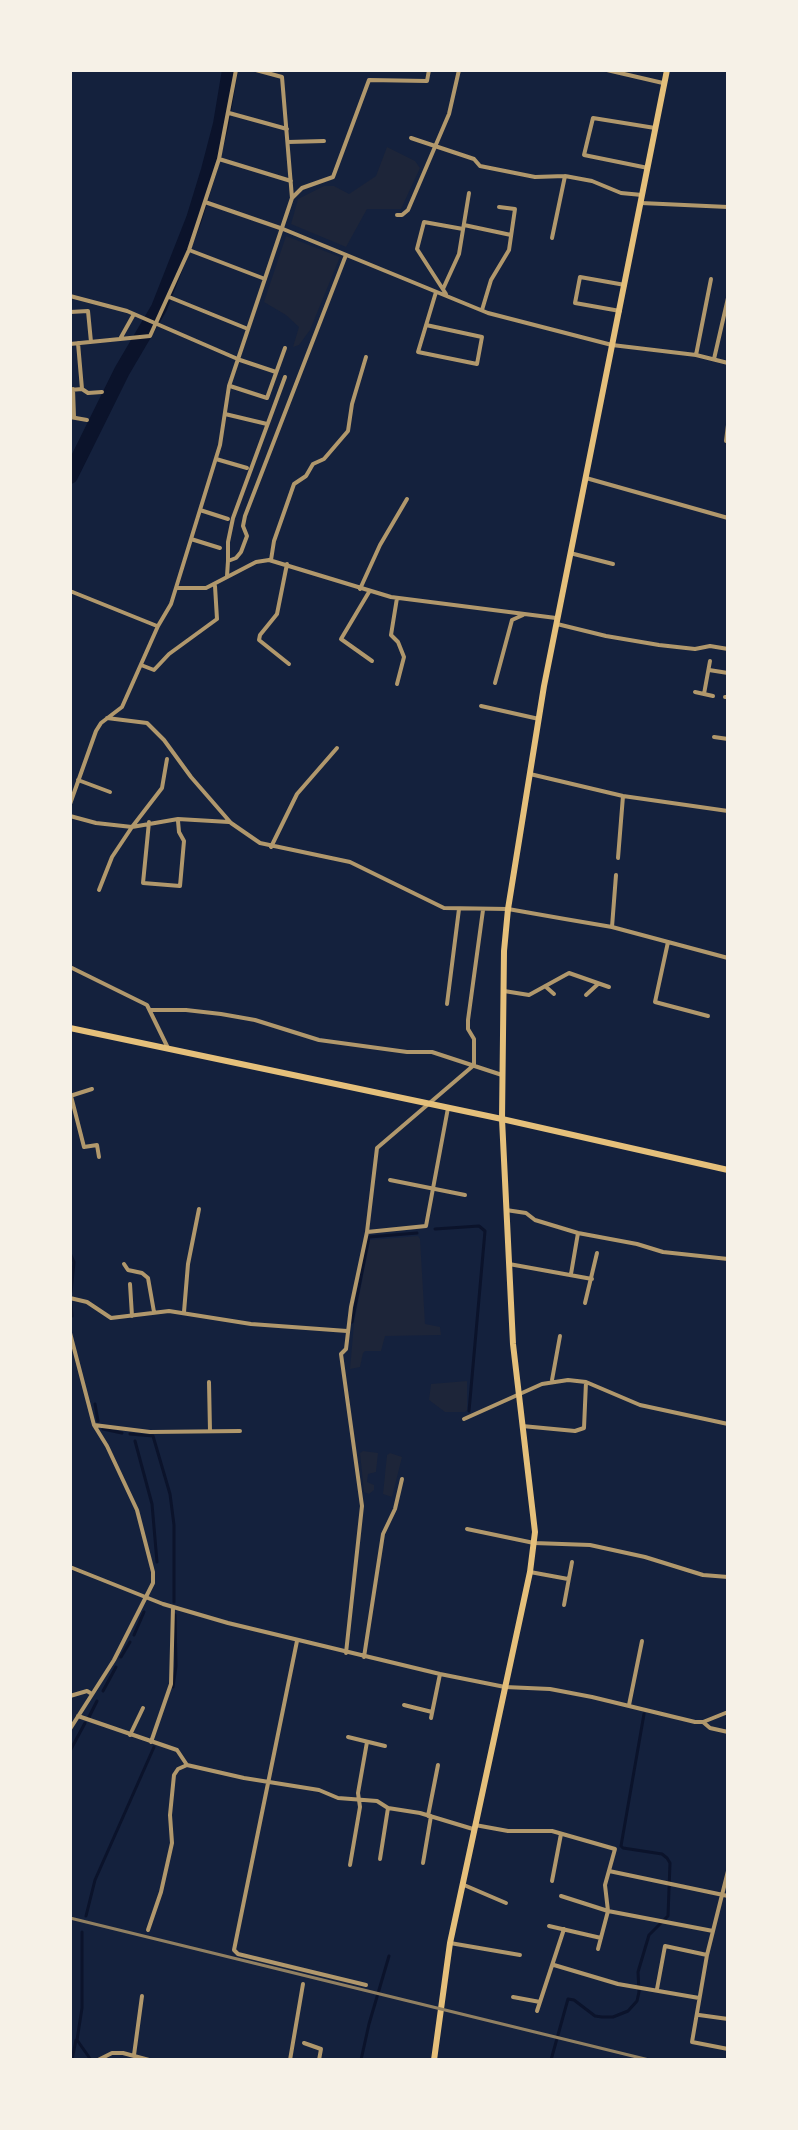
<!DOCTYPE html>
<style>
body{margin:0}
#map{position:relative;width:798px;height:2130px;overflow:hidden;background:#14213d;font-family:"Libre Baskerville",serif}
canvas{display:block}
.frame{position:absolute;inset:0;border:72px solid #f6f1e7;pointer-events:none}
</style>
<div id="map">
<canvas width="798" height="2130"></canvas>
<div class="frame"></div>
</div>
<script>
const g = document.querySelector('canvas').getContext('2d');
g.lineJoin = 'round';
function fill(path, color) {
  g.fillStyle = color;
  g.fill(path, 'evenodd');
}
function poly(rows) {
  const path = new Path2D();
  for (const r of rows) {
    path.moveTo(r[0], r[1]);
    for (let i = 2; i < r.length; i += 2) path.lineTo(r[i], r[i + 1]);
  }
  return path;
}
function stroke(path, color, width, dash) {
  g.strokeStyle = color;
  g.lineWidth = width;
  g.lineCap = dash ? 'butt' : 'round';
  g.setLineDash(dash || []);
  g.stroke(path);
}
fill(poly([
 [387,147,415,161,420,168,401,209,367,209,346,247,291,224,298,199,324,186,334,186,349,194,376,176],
 [286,236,340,257,310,330,299,345,293,347,299,327,286,315,264,302],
 [418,1236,420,1239,425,1324,440,1327,441,1335,385,1336,381,1351,365,1351,363,1353,360,1367,350,1369,354,1323,370,1240],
 [467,1381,467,1410,465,1412,445,1412,429,1400,431,1384],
 [363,1451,378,1453,376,1472,368,1474,367,1482,374,1485,374,1490,369,1494,364,1492,360,1453],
 [390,1453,402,1457,392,1497,383,1494,387,1455]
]), '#1d2539');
stroke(poly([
 [435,1229,479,1226,485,1231,469,1411],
 [70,1253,74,1262,71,1292],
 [71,1304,72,1316],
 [352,1322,369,1237,417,1233],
 [95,1404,98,1421],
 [103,1429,122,1433],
 [130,1434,153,1436,170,1494,174,1525,174,1602],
 [135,1441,152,1504,157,1562],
 [134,1635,144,1612],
 [121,1657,130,1642],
 [173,1687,176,1666,175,1615],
 [103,1691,116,1667],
 [89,1717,97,1701],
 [70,1751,85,1723],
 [86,1916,95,1880,154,1747],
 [82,1932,82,2008,77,2040,91,2060],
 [72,2060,76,2040],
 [361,2060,369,2024,389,1956],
 [551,2060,568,1999,574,2000,595,2016,602,2017,613,2017,628,2011,637,2001,639,1992,638,1972,649,1935,668,1916,670,1863,667,1858,662,1854,623,1848,621,1846,644,1714]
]), '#0b132b', 3);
stroke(poly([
 [70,476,122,371,159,308,194,219,209,170,221,124,230,70]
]), '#0b132b', 16);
stroke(poly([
 [607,70,663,83],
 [229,113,287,129],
 [411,138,474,159,480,166,535,177,565,176,592,181,621,193,642,195],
 [288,142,324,141],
 [219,159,291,181],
 [648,168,584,155,593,118,655,128],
 [292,198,302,188,333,177,369,80,427,81,429,70],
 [205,202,283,229,488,313,612,345,696,355,728,363],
 [641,203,728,207],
 [397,215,402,215,408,210,449,114,459,70],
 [464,225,511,235],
 [552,238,565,176],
 [189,250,265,279],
 [443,289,459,254,469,193],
 [446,294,417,249,424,222,463,229],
 [70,296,127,311,240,360,276,372],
 [169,297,248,329],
 [482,310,491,280,509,250,515,209,499,207],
 [620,311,575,303,580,277,625,285],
 [70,312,88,311,91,342],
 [426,325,482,337,477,364,418,352,436,292],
 [120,339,134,314],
 [70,344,150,336,189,250,219,159,236,70],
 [696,355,711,279],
 [714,359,728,298],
 [230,386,267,398,285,348],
 [73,389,74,417],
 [82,389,88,393,102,392],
 [70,390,82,389,78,343],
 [225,414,267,424],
 [70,417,87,420],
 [726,441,728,425],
 [216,459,247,468],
 [586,478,728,518],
 [200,510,228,519],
 [191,539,220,548],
 [570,553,613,564],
 [271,560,274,541,294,484,306,476,313,464,324,459,348,431,352,404,366,357],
 [228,561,228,542,233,518,285,377],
 [287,564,277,614,260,635,259,640,289,664],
 [227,576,228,561,236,558,241,552,247,536,243,526,245,516,346,255],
 [176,588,206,588,256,562,269,560,391,597,556,618],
 [360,589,380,545,407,499],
 [70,591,157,626],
 [369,592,341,639,372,661],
 [557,624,606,636,659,645,695,649,710,646,728,649],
 [141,665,154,670,169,654,217,619,215,586],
 [709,670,728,673],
 [495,683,512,620,523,615],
 [397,684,404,657,398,642,391,635,397,598],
 [695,692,713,696],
 [704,694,710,661],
 [725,697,728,697],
 [481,706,539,719],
 [107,718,147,723,164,740,191,777,231,823,260,843,350,862,444,908,508,909,565,919,612,927,728,958],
 [714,737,728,739],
 [530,774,623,796,728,811],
 [78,780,110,792],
 [70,804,96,731,101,723,122,707,158,626,171,604,220,445,229,386,292,198,282,77,256,70],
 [70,816,96,823,132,827,162,788,167,759],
 [149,822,143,883,180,886,184,841,179,832,178,821],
 [271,847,297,794,337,748],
 [618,858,623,796],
 [99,890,112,857,132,827,178,819,229,822],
 [612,927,616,875],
 [668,942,655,1002,708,1016],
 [70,967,147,1005,168,1048],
 [545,986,554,994],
 [504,991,529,995,569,973,609,987],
 [586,995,598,984],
 [447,1004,459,909],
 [150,1010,186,1010,221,1014,255,1020,319,1040,407,1052,432,1052,502,1075],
 [70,1096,92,1089],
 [71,1096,84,1147,97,1145,99,1157],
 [390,1180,465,1195],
 [506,1210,526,1213,535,1220,578,1233,637,1244,663,1252,728,1259],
 [367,1232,426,1226,448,1108],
 [124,1264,128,1270,142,1273,148,1278,154,1312],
 [509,1264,592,1279],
 [571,1274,578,1233],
 [130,1284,132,1316],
 [70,1298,87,1302,111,1318,169,1311,251,1324,347,1331],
 [585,1303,597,1253],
 [184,1312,188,1264,199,1209],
 [70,1333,94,1425,107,1446,137,1510,153,1572,153,1583,114,1660,70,1729],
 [552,1380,560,1336],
 [209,1382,210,1431],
 [464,1419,542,1384,568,1380,586,1382,640,1405,728,1424],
 [94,1425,150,1432,240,1431],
 [522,1426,575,1431,584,1428,586,1382],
 [467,1529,534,1543,590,1545,645,1557,703,1575,728,1577],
 [70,1567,163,1604,228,1623,440,1674,505,1687,550,1689,592,1697,695,1722,703,1722,728,1712],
 [530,1572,568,1579],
 [564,1605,572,1562],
 [297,1641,234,1950,238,1954,366,1985],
 [346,1653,362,1506,341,1354,346,1349,351,1307,367,1232,377,1148,474,1065,474,1039,468,1029,468,1020,483,910],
 [364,1657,383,1534,395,1509,402,1479],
 [70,1696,87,1691,92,1694],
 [404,1705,432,1712],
 [629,1705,642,1641],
 [78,1716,177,1750,187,1765,244,1778,319,1790,338,1798,377,1801,388,1808,420,1813,473,1829],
 [431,1718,440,1674],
 [703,1722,710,1728,728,1732],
 [130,1735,143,1708],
 [348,1737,385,1746],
 [151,1742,171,1684,173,1607],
 [428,1816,438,1765],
 [475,1825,508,1831,552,1831,615,1849,605,1885,608,1911,598,1949],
 [380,1859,388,1808],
 [423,1863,431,1816],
 [350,1865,360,1807,358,1793,367,1742],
 [609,1871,728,1896],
 [728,1871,707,1955,692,2042,728,2049],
 [552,1881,561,1834],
 [464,1885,506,1903],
 [561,1896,608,1911,713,1931],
 [549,1926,601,1938],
 [148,1930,161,1892,172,1843,170,1815,174,1775,178,1769,187,1765],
 [450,1943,520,1955],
 [554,1965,618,1984,699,1998],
 [657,1989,665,1946,707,1955],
 [513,1997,540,2002],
 [537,2011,564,1929],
 [699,2015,728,2019],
 [304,2043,321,2049,319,2060],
 [134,2055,142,1996],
 [98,2060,112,2053,123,2053,149,2060],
 [290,2060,303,1984]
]), '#b1986c', 4);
stroke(poly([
 [434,2060,450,1943,530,1572,535,1532,513,1344,502,1119,504,951,508,909,544,686,667,70]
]), '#e5c07b', 6);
stroke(poly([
 [70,1028,502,1119,728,1170]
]), '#e5c07b', 6);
stroke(poly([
 [70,1918,649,2060]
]), '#918062', 3);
</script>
